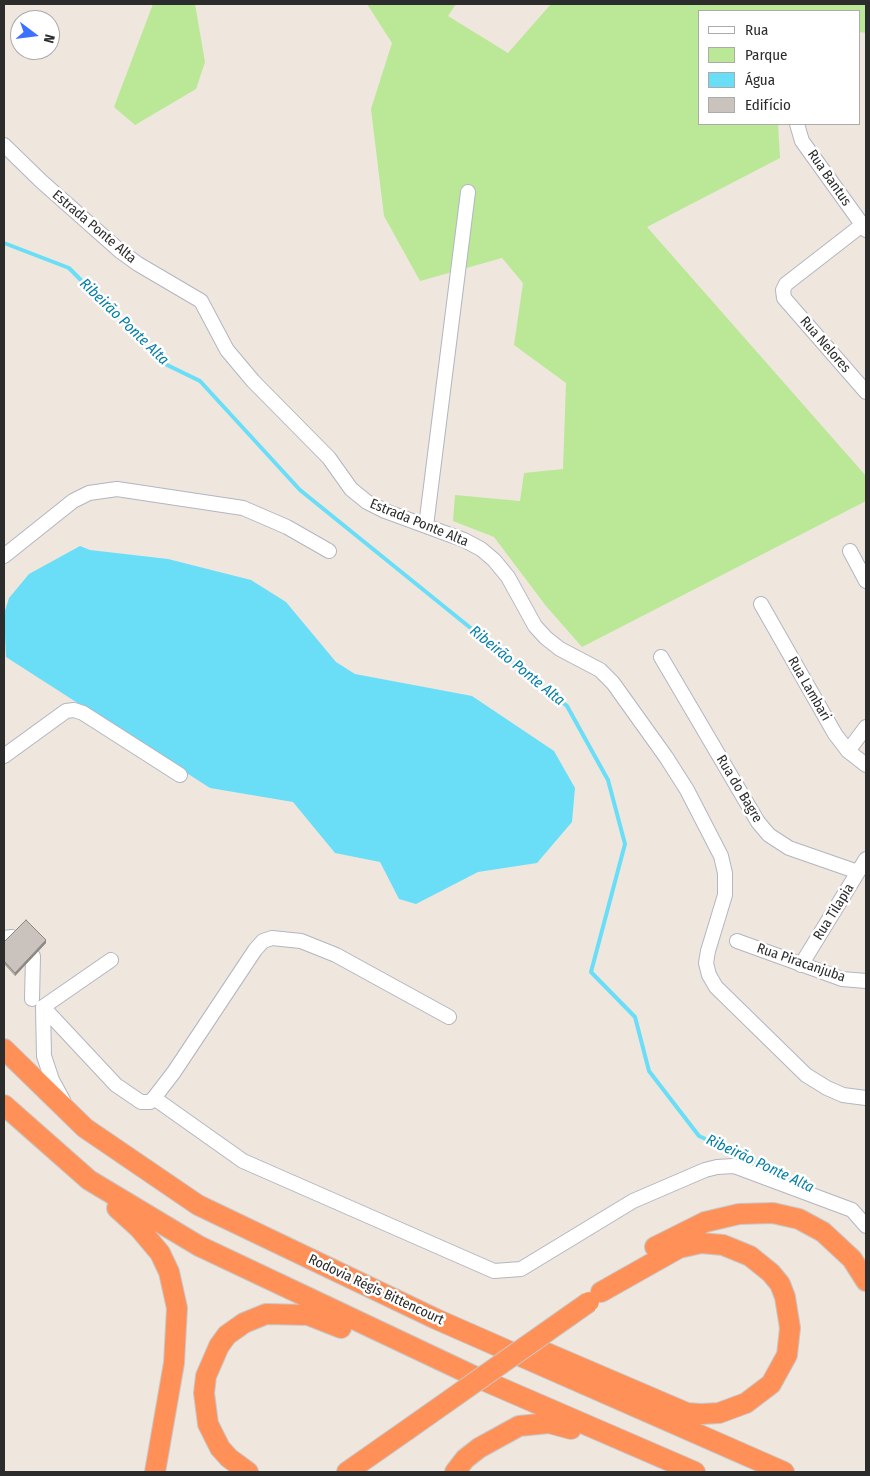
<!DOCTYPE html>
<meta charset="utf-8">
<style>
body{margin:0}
#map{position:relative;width:870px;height:1476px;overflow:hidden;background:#efe6de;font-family:"Fira Sans Condensed",sans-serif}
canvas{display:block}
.frame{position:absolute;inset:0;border:5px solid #2c2c2c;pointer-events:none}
.legend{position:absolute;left:698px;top:10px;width:162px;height:115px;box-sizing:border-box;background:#fff;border:1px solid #ababab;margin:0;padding:6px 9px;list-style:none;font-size:15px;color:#2c2c2c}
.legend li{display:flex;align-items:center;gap:10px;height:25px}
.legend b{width:25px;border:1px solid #ababab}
.north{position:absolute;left:10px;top:10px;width:50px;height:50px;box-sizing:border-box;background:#fff;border:1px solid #ababab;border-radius:50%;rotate:105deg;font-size:14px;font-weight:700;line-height:20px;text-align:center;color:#2c2c2c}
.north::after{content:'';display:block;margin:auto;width:18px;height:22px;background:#3a71ff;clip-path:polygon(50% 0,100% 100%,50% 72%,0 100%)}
</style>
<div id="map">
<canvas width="870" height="1476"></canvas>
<div class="frame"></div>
<ul class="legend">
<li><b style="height:6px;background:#fff"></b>Rua</li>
<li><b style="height:14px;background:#bae897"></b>Parque</li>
<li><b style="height:14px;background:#6adef7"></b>Água</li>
<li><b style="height:14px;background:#cac3bd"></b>Edifício</li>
</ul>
<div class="north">N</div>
</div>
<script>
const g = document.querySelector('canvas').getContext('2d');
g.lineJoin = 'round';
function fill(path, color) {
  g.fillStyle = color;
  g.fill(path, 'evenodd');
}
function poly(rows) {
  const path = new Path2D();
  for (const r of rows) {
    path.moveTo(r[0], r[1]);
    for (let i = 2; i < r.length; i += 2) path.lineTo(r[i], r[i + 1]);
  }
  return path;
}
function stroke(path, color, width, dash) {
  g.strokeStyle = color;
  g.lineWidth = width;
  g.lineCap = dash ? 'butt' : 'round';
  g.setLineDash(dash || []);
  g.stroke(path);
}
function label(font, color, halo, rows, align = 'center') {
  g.font = font + ' "Fira Sans Condensed",sans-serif';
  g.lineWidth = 5;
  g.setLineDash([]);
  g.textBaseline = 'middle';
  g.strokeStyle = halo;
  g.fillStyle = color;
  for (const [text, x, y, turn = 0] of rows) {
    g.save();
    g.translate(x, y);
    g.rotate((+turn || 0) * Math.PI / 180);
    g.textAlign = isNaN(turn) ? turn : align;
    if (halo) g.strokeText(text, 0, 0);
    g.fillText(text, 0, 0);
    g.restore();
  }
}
fill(poly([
 [153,4,195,4,205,62,196,89,135,125,114,107],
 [367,4,456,4,448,16,508,53,551,4,866,4,866,33,859,32,859,11,699,11,699,124,778,124,780,158,647,227,866,476,866,501,582,647,546,606,494,537,453,521,455,495,520,501,524,473,563,469,566,383,514,345,523,283,502,258,420,281,384,216,371,109,392,43]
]), '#bae897');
fill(poly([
 [80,546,90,550,168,559,251,580,286,602,336,662,355,674,472,696,554,751,575,788,572,822,537,863,478,872,416,904,399,899,380,862,335,853,293,802,210,788,6,657,4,614,9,598,29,574]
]), '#6adef7');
stroke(poly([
 [4,243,69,268,163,363,200,381,300,490,567,706,608,780,625,844,591,972,635,1017,649,1071,699,1136,808,1187]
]), '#6adef7', 4);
const minor = poly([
 [797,124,802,141,866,230],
 [4,145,41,181,120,251,138,264,201,301,227,350,253,381,329,458,351,489,367,502,385,511,464,540,481,549,494,560,508,577,535,626,546,638,560,649,600,670,613,683,666,757,687,790,721,856,725,873,725,895,708,951,706,963,709,975,716,987,806,1075,827,1088,843,1095,866,1098],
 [862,225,786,284,783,290,784,298,866,392],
 [426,526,468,192],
 [850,551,866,581],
 [4,556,73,501,89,493,117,489,243,508,287,527,329,551],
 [761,604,835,734,848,751,866,765],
 [661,657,758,822,769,835,789,848,858,872],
 [848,751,866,727],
 [4,756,66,711,74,710,83,713,180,775],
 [4,938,12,937],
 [737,941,842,979,866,981],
 [801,965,866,859],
 [32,999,33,956],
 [43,1007,116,1085,141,1102,150,1102,154,1098,174,1072,255,950,263,941,272,938,301,941,336,955,449,1017],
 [43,1007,44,1056,52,1080,63,1100],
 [43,1007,111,960],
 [154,1098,243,1161,494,1271,521,1269,633,1201,705,1170,717,1167,734,1166,852,1210,866,1226]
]);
const highway = poly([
 [4,1049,85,1128,198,1205,436,1319,784,1472],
 [4,1105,89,1180,199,1246,478,1378,695,1472],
 [117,1208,139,1228,160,1253,169,1272,177,1308,174,1363,155,1472],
 [655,1247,705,1222,739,1214,773,1213,799,1219,823,1232,852,1259,866,1281],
 [533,1347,687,1413,701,1414,719,1413,746,1403,771,1384,787,1355,790,1328,785,1297,780,1284,771,1273,750,1256,723,1245,701,1243,679,1248,601,1292],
 [248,1472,229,1458,220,1448,208,1424,204,1393,206,1376,219,1346,227,1335,244,1323,266,1314,308,1315,341,1328],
 [347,1472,407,1430],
 [455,1472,465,1459,479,1448,519,1426,549,1423,571,1429]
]);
stroke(minor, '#b2b6c1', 16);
stroke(highway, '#c8c8c8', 22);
stroke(minor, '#fff', 14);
stroke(highway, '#ff9158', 20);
const highwayBridge = poly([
 [407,1430,589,1302]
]);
stroke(highwayBridge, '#c8c8c8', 22, []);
stroke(highwayBridge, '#ff9158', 20);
fill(poly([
 [4,942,46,943,15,976,4,964]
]), '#aea8a3');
fill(poly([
 [46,940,46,943,15,976,15,973]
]), '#8d8884');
const building = poly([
 [26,920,46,940,15,973,4,961,4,942,26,920]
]);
fill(building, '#cac3bd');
stroke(building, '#8d8884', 1);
label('14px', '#2c2c2c', '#fff', [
 ["Rua Bantus",829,178,55],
 ["Estrada Ponte Alta",94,227,40],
 ["Rua Nelores",825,345,49],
 ["Estrada Ponte Alta",419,523,22],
 ["Rua Lambari",809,689,60],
 ["Rua do Bagre",739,789,59],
 ["Rua Tilapia",834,912,-58],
 ["Rua Piracanjuba",801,963,19],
 ["Rodovia Régis Bittencourt",376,1290,25]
]);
label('italic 15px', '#047fa8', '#fff', [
 ["Ribeirão Ponte Alta",124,322,44],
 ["Ribeirão Ponte Alta",517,666,39],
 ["Ribeirão Ponte Alta",760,1164,25]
]);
</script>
